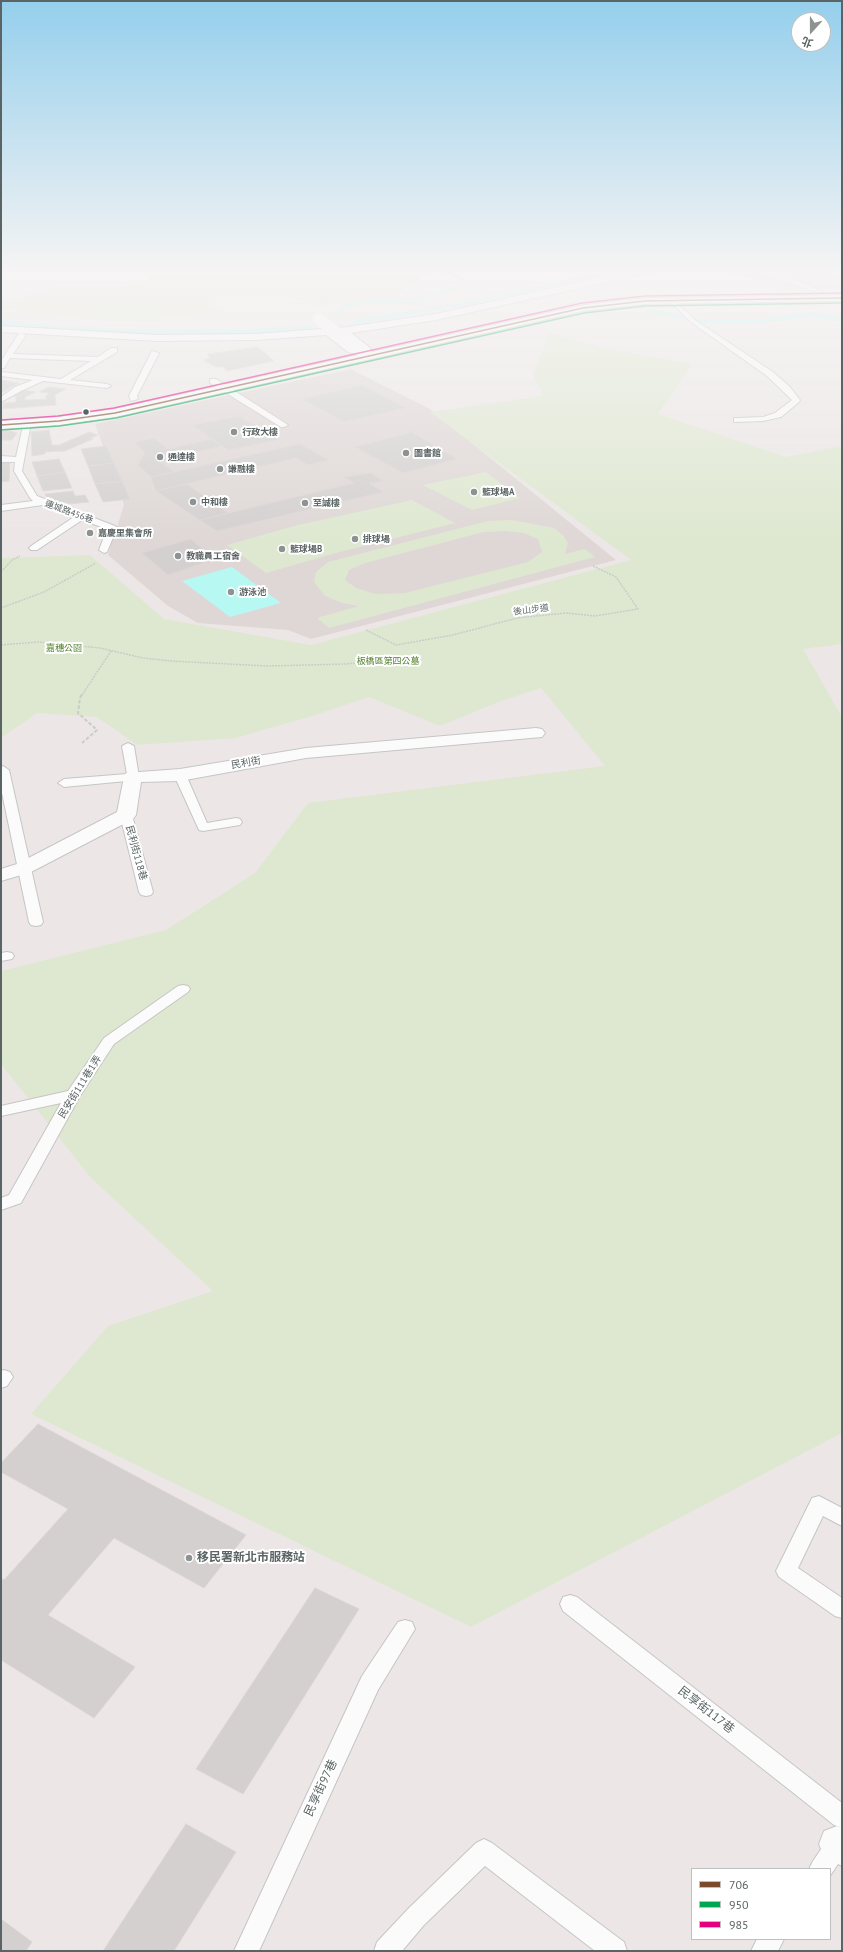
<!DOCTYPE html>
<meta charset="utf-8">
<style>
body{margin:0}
#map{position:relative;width:843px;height:1952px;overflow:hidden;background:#ece7e6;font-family:"PT Sans","Noto Sans TC",sans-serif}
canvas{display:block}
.frame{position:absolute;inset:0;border:2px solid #5b6464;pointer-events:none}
.legend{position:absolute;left:691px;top:1868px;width:140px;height:72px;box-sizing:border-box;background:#fff;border:1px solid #bdc1c1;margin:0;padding:5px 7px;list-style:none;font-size:12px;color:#5b6464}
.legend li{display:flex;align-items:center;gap:8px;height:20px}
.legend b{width:20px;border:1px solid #bdc1c1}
.north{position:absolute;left:791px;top:12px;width:40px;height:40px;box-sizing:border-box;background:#fff;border:1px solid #bdc1c1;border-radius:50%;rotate:201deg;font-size:11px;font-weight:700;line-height:16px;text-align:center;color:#5b6464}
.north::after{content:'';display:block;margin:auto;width:14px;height:18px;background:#8e9292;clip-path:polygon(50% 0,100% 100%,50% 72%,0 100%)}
</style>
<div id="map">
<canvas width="843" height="1952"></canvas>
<div class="frame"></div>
<ul class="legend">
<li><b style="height:5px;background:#7a4b2a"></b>706</li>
<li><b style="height:5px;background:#00a651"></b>950</li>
<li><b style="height:5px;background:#e5007d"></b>985</li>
</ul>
<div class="north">北</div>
</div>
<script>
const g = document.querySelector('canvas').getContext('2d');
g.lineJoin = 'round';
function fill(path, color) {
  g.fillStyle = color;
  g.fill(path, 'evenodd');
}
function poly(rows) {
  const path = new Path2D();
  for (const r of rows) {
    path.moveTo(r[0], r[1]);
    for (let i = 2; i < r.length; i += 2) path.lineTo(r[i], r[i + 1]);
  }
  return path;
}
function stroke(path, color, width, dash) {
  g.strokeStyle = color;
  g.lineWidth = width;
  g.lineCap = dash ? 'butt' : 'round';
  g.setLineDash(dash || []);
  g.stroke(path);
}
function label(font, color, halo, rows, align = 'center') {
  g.font = font + ' "PT Sans","Noto Sans TC",sans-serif';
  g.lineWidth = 4;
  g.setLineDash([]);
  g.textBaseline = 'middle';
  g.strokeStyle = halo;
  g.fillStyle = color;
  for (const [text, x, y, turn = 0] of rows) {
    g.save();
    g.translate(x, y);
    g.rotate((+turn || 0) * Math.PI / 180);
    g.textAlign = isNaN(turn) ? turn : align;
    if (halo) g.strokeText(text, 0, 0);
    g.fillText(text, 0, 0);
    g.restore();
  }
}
fill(poly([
 [724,269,842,269,842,289,784,290]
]), '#dcd7d6');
fill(poly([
 [351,369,430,409,616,560,311,639,288,630,198,623,168,606,108,555,124,505,95,424]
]), '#ded7d5');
fill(poly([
 [142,269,428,269,428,270,418,283,404,289,392,299,320,305,283,296,224,296,210,299,209,304,229,312,166,316,160,318,159,322,108,320,1,309,1,303,59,287,118,287,139,283,147,279],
 [550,333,604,348,692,364,658,414,786,457,842,446,842,644,803,649,842,717,842,1433,471,1627,31,1414,108,1326,213,1291,91,1178,1,1064,1,971,166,930,255,873,308,803,605,766,541,688,501,701,440,726,369,697,315,715,236,738,137,745,97,717,37,713,1,738,1,558,90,555,164,619,311,645,631,560,430,412,543,396,533,374],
 [486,472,520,498,472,510,423,485],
 [412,500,455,523,336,553,266,573,227,545,298,525],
 [512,520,554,528,564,536,568,543,565,554,585,549,595,557,329,628,317,618,359,606,342,603,325,596,314,582,316,572,328,562,488,521],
 [505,531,523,533,538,539,542,552,528,562,405,593,376,594,356,588,345,580,349,570,365,563,484,532]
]), '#dee8d0');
fill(poly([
 [1,320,42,325,130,330,228,330,311,326,314,329,307,332,232,335,157,336,1,326],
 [232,567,281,603,230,617,182,581]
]), '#b8f8f3');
stroke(poly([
 [340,311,352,304,371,301,407,301,425,298,458,287,466,282,448,271,448,269],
 [648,311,682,317],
 [697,320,711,322,754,322,810,314,842,320],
 [355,322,451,306,611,272]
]), '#b8f8f3', 4);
const building = poly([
 [258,347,274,361,227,371,224,367,216,367,203,360,210,358,207,354,258,347],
 [1,380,19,383,1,393,1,380],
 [362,385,406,408,344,422,301,399,362,385],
 [48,387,66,389,55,395,56,405,3,409,3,403,16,402,16,397,13,396,23,390,36,392,25,397,25,400,47,399,45,396,48,395,48,393,39,392,48,387],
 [239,416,279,440,228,450,192,425,239,416],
 [49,430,52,445,59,445,89,432,98,435,91,438,93,439,65,451,45,452,45,454,32,456,31,432,49,430],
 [1,431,11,431,17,433,12,440,1,440,1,431],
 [412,432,457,459,403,473,355,447,412,432],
 [154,438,167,449,212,439,222,446,160,461,174,472,151,477,138,465,145,453,135,442,154,438],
 [300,444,329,460,308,465,296,458,156,491,151,477,300,444],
 [106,446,114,463,88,466,81,449,106,446],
 [59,459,65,472,37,476,32,462,59,459],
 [1,462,10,462,9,481,1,482,1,462],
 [114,463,122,481,95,484,88,466,114,463],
 [65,472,72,488,43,491,37,476,65,472],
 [371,473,383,481,369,483,383,492,217,531,200,520,354,483,344,477,371,473],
 [122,481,130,499,103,502,95,484,122,481],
 [187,484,228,513,200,520,156,491,187,484],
 [73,491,75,496,85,495,89,502,68,504,67,502,55,504,52,498,47,498,45,494,73,491],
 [191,539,214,559,168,575,142,553,191,539],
 [38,1424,246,1535,204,1588,114,1538,48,1615,135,1667,94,1718,1,1660,1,1578,4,1580,68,1509,1,1472,1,1463,38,1424],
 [315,1588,359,1609,243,1794,196,1769,315,1588],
 [186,1824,236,1852,174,1951,103,1951,186,1824],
 [1,1919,32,1942,26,1951,1,1951,1,1919]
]);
fill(building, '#d3d0cf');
stroke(building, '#dcd6d5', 1);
const lane = poly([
 [763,269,776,269,771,271,824,292,819,293,762,272,763,269],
 [821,269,831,269,842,274,842,278,821,269],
 [670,300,674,300,695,320,773,372,790,387,800,400,799,402,781,417,763,421,734,422,734,418,737,418,763,417,775,413,792,400,767,376,691,322,670,302,670,300],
 [19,333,26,335,13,354,98,357,111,348,117,348,117,352,70,380,107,384,111,386,107,388,43,381,21,391,1,402,1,397,15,387,33,380,1,376,1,372,61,379,91,361,10,358,4,368,1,368,1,361,19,333],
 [152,351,159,353,137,396,138,399,131,401,129,396,152,351],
 [210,379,216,379,288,425,284,427,281,427,210,383,210,379],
 [24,421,27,421,31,423,22,471,37,496,115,526,117,528,107,552,104,553,99,550,107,529,82,520,37,550,31,550,29,548,31,546,74,517,43,505,1,511,1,505,33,501,30,498,14,471,15,462,1,462,1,456,16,457,24,421],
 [128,743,134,746,139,777,137,780,64,787,58,783,64,779,127,774,122,746,128,743],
 [3,766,9,770,43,922,41,925,36,926,31,925,29,922,1,788,1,767,3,766],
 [180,771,186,775,207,823,236,818,240,819,242,822,240,825,203,831,199,830,174,775,180,771],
 [126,811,132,815,153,892,151,895,146,896,141,895,139,892,120,815,126,811],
 [7,952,12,953,14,956,12,959,1,961,1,953,7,952],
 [183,985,188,986,190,989,188,992,114,1044,80,1096,21,1203,1,1210,1,1198,9,1195,61,1103,1,1116,1,1106,68,1091,104,1038,178,986,183,985],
 [4,1370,10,1372,13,1377,7,1386,1,1388,1,1371,4,1370],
 [819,1496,842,1508,842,1526,823,1516,798,1568,842,1598,842,1618,835,1616,779,1577,776,1571,812,1498,819,1496],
 [570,1595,577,1597,842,1803,842,1858,830,1876,830,1869,809,1869,813,1861,834,1830,840,1827,834,1825,563,1611,560,1604,563,1597,570,1595],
 [405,1620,412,1622,415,1629,378,1690,259,1951,234,1951,362,1676,398,1622,405,1620],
 [484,1839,492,1843,624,1942,627,1951,595,1951,485,1866,424,1925,402,1951,374,1951,377,1942,408,1909,476,1843,484,1839],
 [757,1939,784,1939,778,1951,751,1951,757,1939]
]);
const street = poly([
 [637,269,658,269,653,272,436,320,351,333,369,347,374,355,368,358,348,352,326,335,256,340,157,341,1,332,1,326,157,335,256,334,347,327,436,314,637,269],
 [536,728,542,729,545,733,542,737,306,758,180,781,141,782,136,815,133,819,31,872,1,881,1,869,17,864,117,812,124,777,126,773,180,769,306,748,536,728],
 [837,1826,842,1828,842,1866,824,1857,819,1844,824,1831,837,1826]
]);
const secondary = poly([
 [842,295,842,301,645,304,583,311,115,417,59,425,1,429,1,421,59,417,115,409,583,305,645,298,842,295]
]);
stroke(lane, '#c6c5c5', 2);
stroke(street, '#c6c5c5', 2);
stroke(secondary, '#c7c6c6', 2);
stroke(poly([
 [1,572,12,560,20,556],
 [1,608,44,592,96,563],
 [366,630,396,645,453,635,517,618,566,613,595,616,638,609,616,577,593,566],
 [1,645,38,642,100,648,143,658,171,661,267,666,345,664,399,660],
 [82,695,111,651]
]), '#c7cec7', 1.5, [2, 1]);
stroke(poly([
 [82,743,97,730,78,713,80,698,82,694]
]), '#c7cec7', 2, [3.5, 2]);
fill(lane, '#fcfbfb');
fill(street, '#fcfbfb');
fill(secondary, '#fcfbfb');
const streetBridge = poly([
 [605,269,624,276],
 [319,319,334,331]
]);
stroke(streetBridge, '#c6c5c5', 12, []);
stroke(streetBridge, '#fcfbfb', 12);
stroke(poly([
 [1,425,59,421,115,413,583,308,645,301,842,298]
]), '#7a4b2a', 1.5);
stroke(poly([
 [1,430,59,426,116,418,584,313,645,306,842,303]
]), '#00a651', 1.5);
stroke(poly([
 [1,420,58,416,114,408,582,303,645,296,842,293]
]), '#e5007d', 1.5);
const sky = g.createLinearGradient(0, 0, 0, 543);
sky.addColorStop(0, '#95cfec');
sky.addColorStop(0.5, '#f6f4f4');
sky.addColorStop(1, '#f6f4f400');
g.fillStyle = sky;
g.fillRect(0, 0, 843, 543);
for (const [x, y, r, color] of [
 [86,412,3.5,"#5b6464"],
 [234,432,4,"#8e9292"],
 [406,453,4,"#8e9292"],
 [160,457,4,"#8e9292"],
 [220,469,4,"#8e9292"],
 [474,492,4,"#8e9292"],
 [193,502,4,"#8e9292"],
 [305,503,4,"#8e9292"],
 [90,533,4,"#8e9292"],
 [355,539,4,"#8e9292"],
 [282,549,4,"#8e9292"],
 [178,556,4,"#8e9292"],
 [231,592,4,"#8e9292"],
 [189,1558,4,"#8e9292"]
]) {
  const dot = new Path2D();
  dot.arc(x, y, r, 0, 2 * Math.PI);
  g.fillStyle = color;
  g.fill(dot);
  stroke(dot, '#fff', 1.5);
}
label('bold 9px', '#5b6464', '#fff', [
 ["行政大樓",242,432],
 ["圖書館",414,453],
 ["通達樓",168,457],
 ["謙融樓",228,469],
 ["籃球場A",482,492],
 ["中和樓",201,502],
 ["至誠樓",313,503],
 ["嘉慶里集會所",98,533],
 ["排球場",363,539],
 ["籃球場B",290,549],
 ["教職員工宿舍",186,556],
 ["游泳池",239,592]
], 'left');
label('9px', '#5b6464', '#fff', [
 ["連城路456巷",69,512,20],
 ["後山步道",531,610,-7]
]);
label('9px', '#54802f', '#fff', [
 ["嘉穗公園",64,648],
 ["板橋區第四公墓",388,661]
]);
label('10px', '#5b6464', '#fff', [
 ["民利街",246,763,-10],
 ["民利街118巷",136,853,75],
 ["民安街111巷1弄",80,1087,-58]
]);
label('bold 12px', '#5b6464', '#fff', [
 ["移民署新北市服務站",197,1558]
], 'left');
label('12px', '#5b6464', '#fff', [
 ["民享街117巷",706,1710,38],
 ["民享街97巷",321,1788,-65]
]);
</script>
